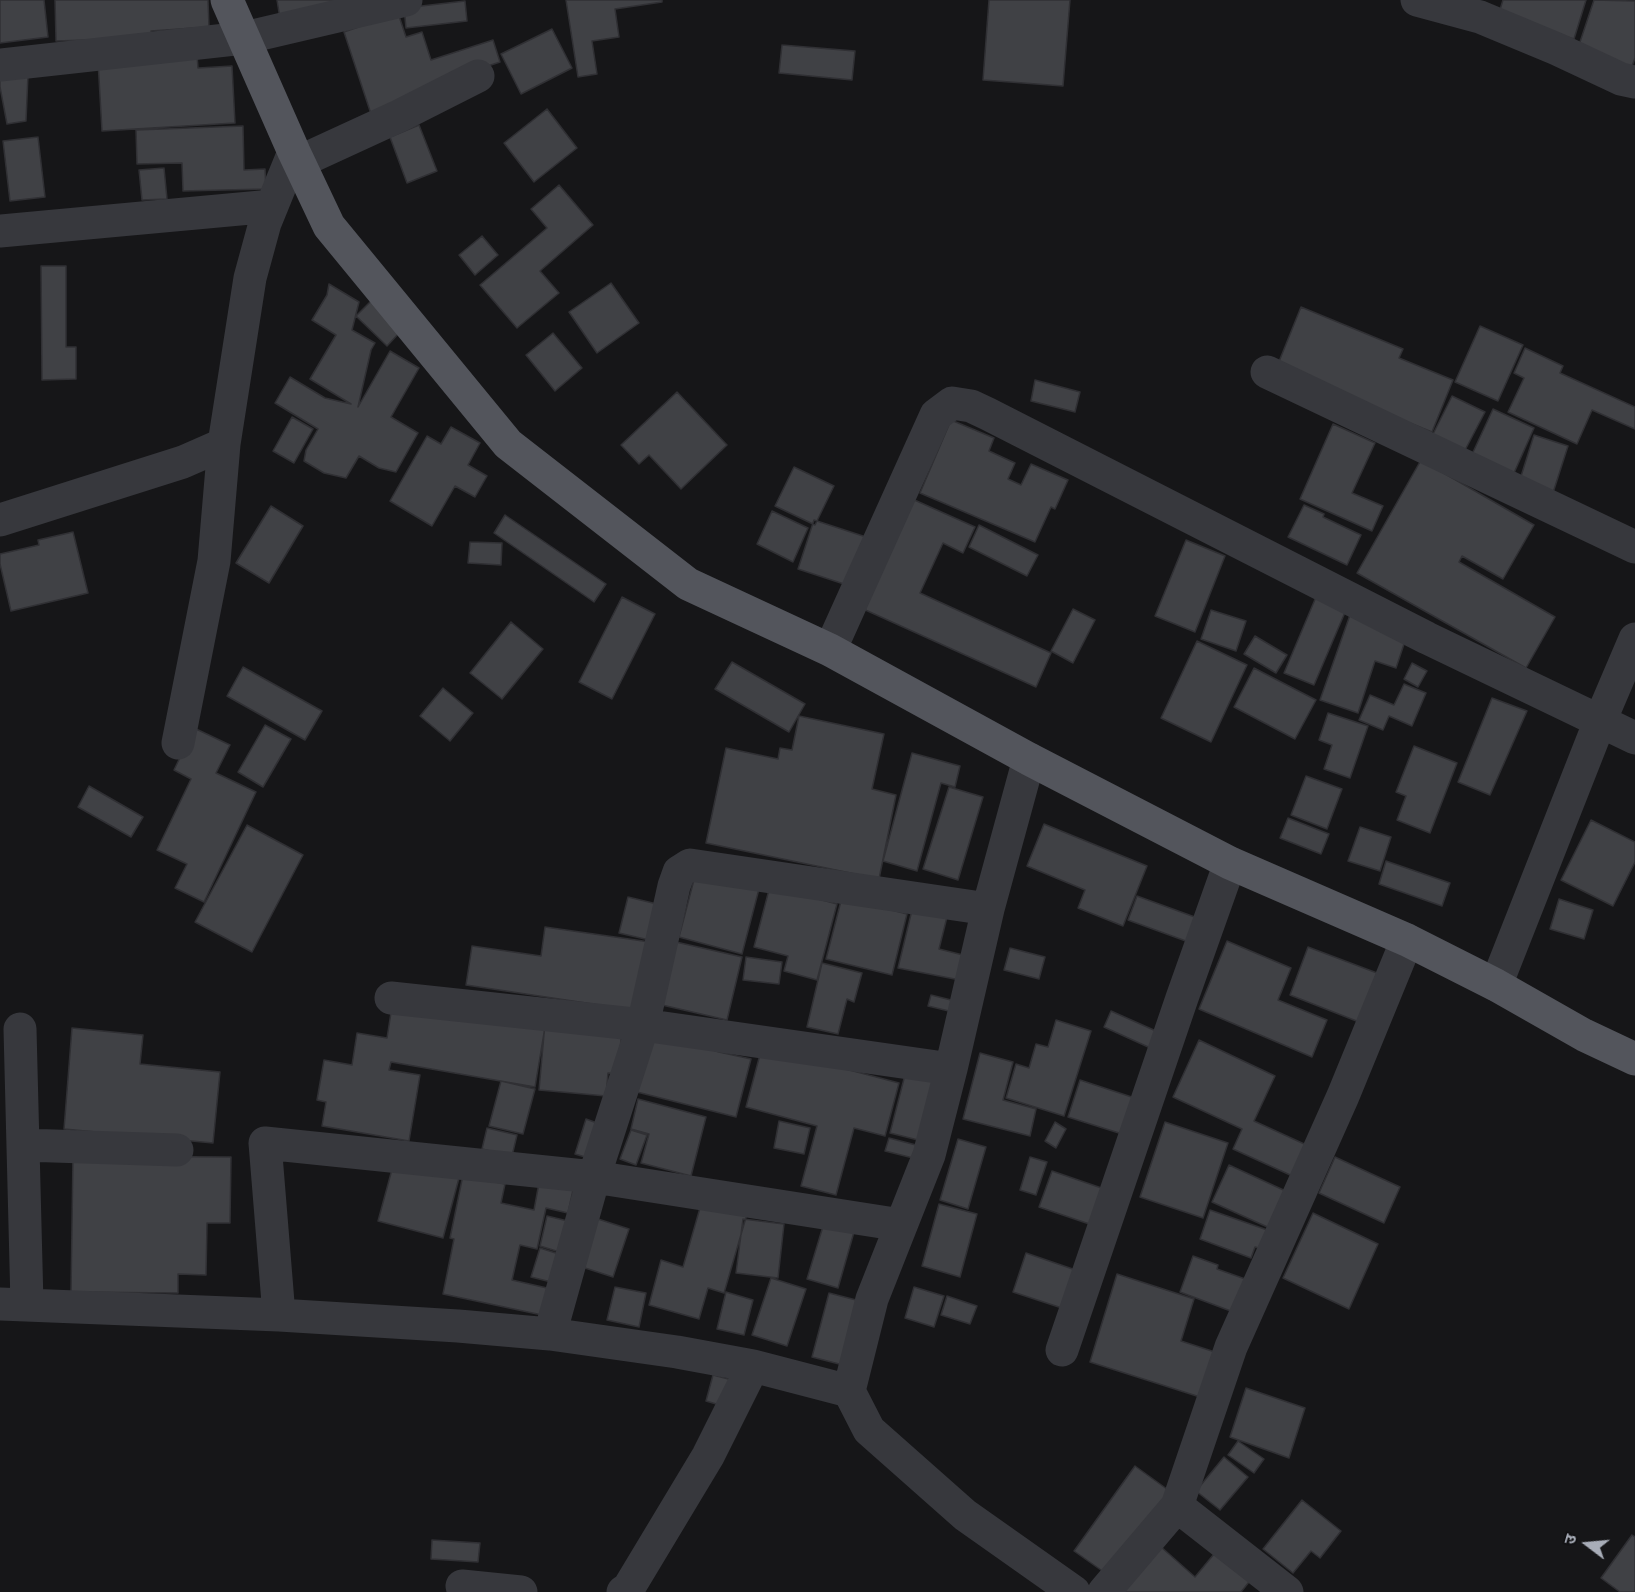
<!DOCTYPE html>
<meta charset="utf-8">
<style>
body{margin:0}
#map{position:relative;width:1635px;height:1592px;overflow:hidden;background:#161618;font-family:"PT Sans Narrow","Noto Sans Devanagari",sans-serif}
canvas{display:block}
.north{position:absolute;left:1557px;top:1514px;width:60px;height:60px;-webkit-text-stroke:4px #111113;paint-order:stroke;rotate:286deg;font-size:16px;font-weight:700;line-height:24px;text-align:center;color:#a8adb8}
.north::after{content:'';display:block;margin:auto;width:21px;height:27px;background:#a8adb8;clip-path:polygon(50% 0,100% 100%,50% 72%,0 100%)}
</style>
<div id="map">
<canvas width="1635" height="1592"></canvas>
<div class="north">उ</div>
</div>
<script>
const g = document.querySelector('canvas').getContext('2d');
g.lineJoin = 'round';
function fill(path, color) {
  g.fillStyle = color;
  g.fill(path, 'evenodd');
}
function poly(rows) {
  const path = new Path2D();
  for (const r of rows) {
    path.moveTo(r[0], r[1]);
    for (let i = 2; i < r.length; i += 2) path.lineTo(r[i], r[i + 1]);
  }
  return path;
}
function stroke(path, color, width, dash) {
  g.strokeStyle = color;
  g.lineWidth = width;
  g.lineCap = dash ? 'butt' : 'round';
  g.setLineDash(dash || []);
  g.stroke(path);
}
const building = poly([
 [0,0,44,0,48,37,0,43,0,0],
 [55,0,208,0,209,27,151,31,152,38,56,41,55,0],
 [277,0,343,0,280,19,277,0],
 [566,0,662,0,662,2,615,9,619,37,592,41,597,74,578,77,566,0],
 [989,0,1070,0,1063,86,983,80,989,0],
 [1503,0,1586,0,1574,39,1498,16,1503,0],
 [1594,0,1635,1,1635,58,1631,69,1577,51,1594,0],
 [465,1,467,21,406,28,404,8,465,1],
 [398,13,406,37,422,32,431,60,493,40,500,62,422,88,372,117,344,32,398,13],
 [552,29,572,68,521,94,501,54,552,29],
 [782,45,855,51,852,80,779,73,782,45],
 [197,55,198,68,232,66,235,123,102,131,98,61,197,55],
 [0,75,28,75,26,121,7,124,0,87,0,75],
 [547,109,577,148,534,182,504,143,547,109],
 [419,125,437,171,407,183,390,137,419,125],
 [243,126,244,170,265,169,266,189,183,191,182,163,137,164,136,130,243,126],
 [38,137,45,197,10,201,3,141,38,137],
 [164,168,167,199,142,200,139,170,164,168],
 [559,185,593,225,540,271,559,293,517,328,480,285,547,228,531,209,559,185],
 [482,236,498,255,475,275,459,255,482,236],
 [41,266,66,266,66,347,76,347,76,379,42,380,41,266],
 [611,283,639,323,597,353,569,312,611,283],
 [329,284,359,302,352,330,375,343,371,350,358,407,390,351,419,368,391,417,418,433,396,472,379,468,359,456,346,478,324,473,304,461,306,450,318,429,275,403,290,377,325,398,351,404,310,379,336,335,312,320,327,295,329,284],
 [372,300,402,330,387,346,356,316,372,300],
 [1301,307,1403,349,1399,358,1453,380,1432,432,1276,369,1301,307],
 [1480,326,1523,345,1498,401,1455,382,1480,326],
 [553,333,582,368,555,391,526,355,553,333],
 [1525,348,1563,366,1560,373,1635,407,1635,429,1592,410,1577,444,1508,412,1524,378,1514,373,1525,348],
 [1035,380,1080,392,1075,412,1031,401,1035,380],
 [677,392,727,445,681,489,649,455,639,464,621,445,677,392],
 [1452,396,1485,412,1462,456,1430,440,1452,396],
 [1493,409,1534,428,1510,482,1468,463,1493,409],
 [292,417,313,429,294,463,273,451,292,417],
 [951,420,994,438,989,451,1015,463,1008,479,1021,485,1031,464,1068,480,1055,509,1051,507,1035,542,920,493,951,420],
 [1333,424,1375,443,1352,493,1383,506,1372,531,1300,499,1333,424],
 [451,427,480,443,468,465,487,476,475,497,455,486,432,526,390,501,427,436,441,444,451,427],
 [1534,435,1568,446,1551,499,1517,489,1534,435],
 [1421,460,1534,525,1503,579,1462,556,1459,562,1555,617,1526,668,1357,573,1421,460],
 [794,467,834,486,815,525,775,506,794,467],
 [910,498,975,527,963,553,943,543,920,593,1051,653,1036,687,861,608,910,498],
 [1304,505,1324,514,1323,517,1361,535,1347,565,1288,537,1304,505],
 [271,506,303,526,269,583,236,563,271,506],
 [772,511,808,528,793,562,757,544,772,511],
 [505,515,606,584,594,602,494,533,505,515],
 [814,520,869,538,853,587,798,569,814,520],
 [979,525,1038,555,1027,576,969,547,979,525],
 [73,532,88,593,11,611,0,564,0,554,39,545,38,540,73,532],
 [1186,540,1225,556,1195,632,1155,616,1186,540],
 [470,542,502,543,501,565,468,563,470,542],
 [622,597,655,614,612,699,579,682,622,597],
 [1316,597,1346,610,1314,685,1284,673,1316,597],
 [1073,609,1095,620,1073,663,1051,651,1073,609],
 [1211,610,1246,621,1236,651,1201,639,1211,610],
 [1350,615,1407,635,1396,668,1375,661,1358,713,1320,700,1350,615],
 [511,622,543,649,502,699,470,673,511,622],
 [1255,636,1287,655,1276,673,1244,654,1255,636],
 [1197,641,1247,665,1211,742,1161,718,1197,641],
 [732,662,805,704,789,732,715,689,732,662],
 [1412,663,1427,671,1418,687,1404,679,1412,663],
 [243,667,322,711,305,740,227,696,243,667],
 [1254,668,1316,700,1295,739,1234,707,1254,668],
 [1404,684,1426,693,1412,726,1389,716,1383,730,1359,720,1370,695,1394,705,1404,684],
 [443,688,473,713,450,741,420,716,443,688],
 [1492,698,1527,711,1490,795,1458,782,1492,698],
 [1328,713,1368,726,1350,778,1324,769,1332,745,1319,740,1328,713],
 [799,716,884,734,872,789,896,795,879,879,706,843,726,748,778,759,780,748,792,750,799,716],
 [265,725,291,739,263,787,238,772,265,725],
 [194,728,230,745,216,773,256,792,204,902,175,888,187,864,157,850,191,779,174,770,194,728],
 [1414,746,1457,763,1430,833,1397,820,1406,796,1396,792,1414,746],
 [912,753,960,766,955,787,941,783,917,871,883,861,912,753],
 [1306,776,1342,789,1327,829,1291,815,1306,776],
 [89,786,143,817,131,837,78,807,89,786],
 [949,787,983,797,958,880,923,869,949,787],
 [1288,818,1329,834,1321,854,1280,838,1288,818],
 [1591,820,1635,842,1635,862,1613,906,1561,880,1591,820],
 [1044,824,1147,866,1123,926,1078,908,1085,890,1027,866,1044,824],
 [247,825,303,855,252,952,195,922,247,825],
 [1360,827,1391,837,1380,871,1348,861,1360,827],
 [1386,861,1450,883,1442,906,1379,884,1386,861],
 [696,872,759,889,742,954,679,937,696,872],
 [770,886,837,904,817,980,784,971,788,956,754,947,770,886],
 [1137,896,1203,920,1194,944,1128,920,1137,896],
 [628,897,657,904,649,940,619,933,628,897],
 [842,897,907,914,892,975,826,959,842,897],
 [1559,899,1593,910,1584,939,1550,929,1559,899],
 [912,910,947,917,939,949,971,957,965,981,898,968,912,910],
 [545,927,650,942,639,1011,466,985,472,946,541,956,545,927],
 [1227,941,1291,968,1278,1000,1327,1020,1312,1057,1199,1009,1227,941],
 [676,942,742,957,727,1020,662,1005,676,942],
 [1308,947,1377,973,1359,1022,1290,995,1308,947],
 [1010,948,1045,957,1039,979,1004,970,1010,948],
 [746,957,782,962,779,984,743,980,746,957],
 [822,963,862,973,854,1002,847,999,838,1034,807,1027,822,963],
 [931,995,959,1002,957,1013,928,1006,931,995],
 [393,1000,545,1027,535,1087,391,1062,389,1070,420,1075,409,1141,322,1126,326,1102,317,1100,324,1060,352,1065,357,1033,387,1038,393,1000],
 [1111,1011,1165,1035,1157,1051,1104,1027,1111,1011],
 [1056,1020,1091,1031,1064,1116,1006,1098,1016,1064,1029,1068,1036,1044,1048,1047,1056,1020],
 [545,1023,622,1030,618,1074,608,1073,606,1096,539,1090,545,1023],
 [72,1028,143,1035,140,1064,220,1072,213,1143,64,1129,72,1028],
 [648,1029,719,1052,751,1059,736,1117,633,1091,648,1029],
 [1199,1040,1275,1076,1254,1121,1313,1148,1299,1179,1233,1149,1242,1129,1173,1097,1199,1040],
 [762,1047,899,1083,885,1136,854,1128,836,1195,801,1186,817,1126,746,1107,762,1047],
 [980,1053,1013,1062,1003,1100,1036,1109,1030,1136,963,1119,980,1053],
 [907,1067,947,1077,930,1143,890,1133,907,1067],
 [1080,1080,1150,1103,1138,1139,1068,1117,1080,1080],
 [501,1081,535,1089,523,1134,489,1126,501,1081],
 [638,1099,706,1117,691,1176,641,1163,649,1134,631,1129,638,1099],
 [586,1119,597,1123,585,1157,575,1154,586,1119],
 [779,1121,810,1128,804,1154,774,1148,779,1121],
 [1055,1122,1066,1129,1056,1148,1045,1141,1055,1122],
 [1165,1122,1228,1143,1203,1218,1140,1197,1165,1122],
 [487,1128,517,1135,512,1156,482,1149,487,1128],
 [631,1130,647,1135,636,1165,620,1159,631,1130],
 [889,1138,916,1145,913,1158,885,1151,889,1138],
 [958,1139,986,1147,968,1209,940,1200,958,1139],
 [73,1156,231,1157,230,1223,207,1223,206,1275,178,1274,178,1293,71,1292,73,1156],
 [1030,1157,1047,1162,1036,1195,1020,1190,1030,1157],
 [1335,1157,1400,1187,1384,1223,1319,1193,1335,1157],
 [394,1162,459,1178,443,1238,378,1221,394,1162],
 [1229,1165,1290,1193,1274,1230,1212,1202,1229,1165],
 [1052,1171,1119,1194,1107,1230,1039,1207,1052,1171],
 [463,1175,505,1184,501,1203,534,1210,539,1183,573,1190,568,1213,546,1208,537,1249,520,1245,512,1280,547,1288,542,1315,443,1294,454,1239,450,1238,463,1175],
 [702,1201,747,1214,724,1293,708,1288,699,1319,649,1305,661,1260,683,1267,702,1201],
 [939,1204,977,1214,960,1277,922,1266,939,1204],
 [1210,1210,1273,1232,1266,1250,1255,1247,1251,1258,1200,1239,1210,1210],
 [1313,1213,1378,1244,1349,1309,1283,1278,1313,1213],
 [547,1216,572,1222,566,1254,540,1246,547,1216],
 [598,1219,629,1229,613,1277,582,1267,598,1219],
 [743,1219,784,1224,778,1278,736,1273,743,1219],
 [824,1223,854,1232,838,1288,807,1279,824,1223],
 [540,1248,562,1255,555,1283,531,1277,540,1248],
 [1026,1253,1096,1277,1083,1315,1013,1292,1026,1253],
 [1193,1256,1218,1265,1217,1269,1248,1280,1236,1313,1180,1292,1193,1256],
 [1117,1274,1194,1299,1181,1341,1218,1353,1203,1398,1090,1362,1117,1274],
 [771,1278,806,1289,787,1346,752,1335,771,1278],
 [615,1287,646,1293,639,1327,607,1320,615,1287],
 [914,1287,944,1296,934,1327,905,1318,914,1287],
 [726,1292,753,1300,744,1335,717,1329,726,1292],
 [829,1293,860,1301,843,1365,812,1357,829,1293],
 [947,1296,977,1306,970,1324,941,1315,947,1296],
 [713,1375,736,1381,730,1408,706,1401,713,1375],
 [1246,1388,1305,1408,1289,1458,1230,1437,1246,1388],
 [1238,1441,1264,1459,1254,1473,1228,1455,1238,1441],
 [1224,1457,1248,1477,1220,1510,1196,1491,1224,1457],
 [1135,1466,1171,1492,1108,1575,1074,1551,1135,1466],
 [1302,1500,1341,1531,1320,1558,1311,1551,1293,1573,1263,1549,1302,1500],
 [1632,1535,1635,1537,1635,1592,1620,1592,1601,1578,1632,1535],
 [432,1540,480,1543,478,1562,431,1559,432,1540],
 [1160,1546,1195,1577,1219,1548,1253,1577,1241,1592,1121,1592,1160,1546]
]);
fill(building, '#404145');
stroke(building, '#303034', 1.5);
stroke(poly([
 [1417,0,1480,17,1557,49,1621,79,1635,82],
 [0,65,244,38,406,0],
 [299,162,399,116,478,76],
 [0,231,272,206],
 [1267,372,1635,547],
 [0,520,183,462,224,444,250,278,265,223,294,152],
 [830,650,936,415,952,403,971,406,988,414,1427,638,1635,738],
 [178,743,214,561,224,444],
 [1496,985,1600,721,1635,639],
 [391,998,643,1025,674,886,679,872,690,865,988,909],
 [20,1029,27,1304],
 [23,1145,177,1150],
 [0,1304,279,1315,458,1326,550,1334,677,1352,753,1366,849,1391,872,1299,929,1155,951,1069,988,909,1029,759],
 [279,1315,265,1143,594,1177,901,1225],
 [550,1334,594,1177,643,1025,951,1069],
 [1062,1350,1182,998,1230,863],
 [849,1391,869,1430,965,1515,1074,1592],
 [462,1586,521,1592],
 [623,1592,628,1589,708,1456,753,1366],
 [1104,1592,1177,1506],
 [1287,1592,1177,1506,1231,1347,1343,1096,1407,940]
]), '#37383d', 33);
stroke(poly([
 [227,0,294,152,329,226,508,444,688,584,830,650,1029,759,1230,863,1407,940,1496,985,1584,1035,1635,1059]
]), '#53555c', 33);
</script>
